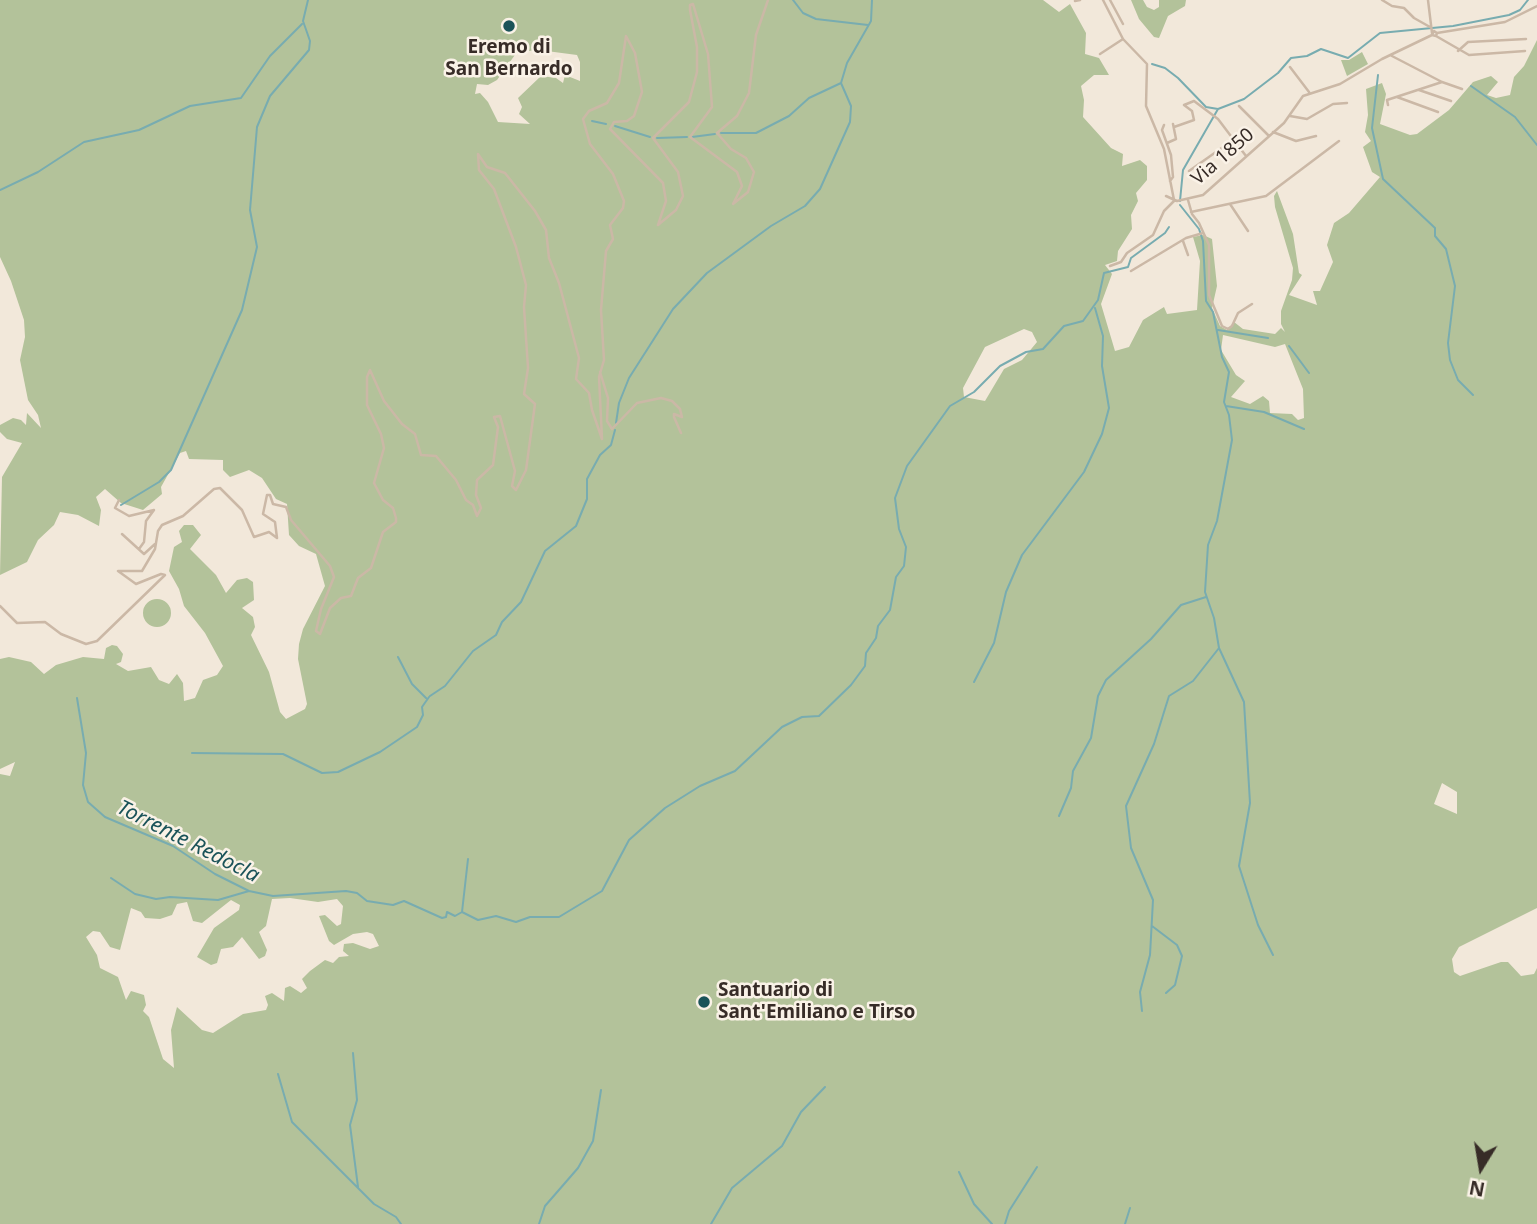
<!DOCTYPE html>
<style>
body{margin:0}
#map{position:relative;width:1537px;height:1224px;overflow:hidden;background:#f2e8da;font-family:"Noto Sans",sans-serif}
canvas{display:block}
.north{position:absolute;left:1446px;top:1133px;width:70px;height:70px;-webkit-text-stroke:5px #faf2e7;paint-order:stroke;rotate:191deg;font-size:19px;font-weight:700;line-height:28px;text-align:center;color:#372c27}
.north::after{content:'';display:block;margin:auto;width:24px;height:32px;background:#372c27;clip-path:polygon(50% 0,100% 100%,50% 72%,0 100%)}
</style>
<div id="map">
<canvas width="1537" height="1224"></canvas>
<div class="north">N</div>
</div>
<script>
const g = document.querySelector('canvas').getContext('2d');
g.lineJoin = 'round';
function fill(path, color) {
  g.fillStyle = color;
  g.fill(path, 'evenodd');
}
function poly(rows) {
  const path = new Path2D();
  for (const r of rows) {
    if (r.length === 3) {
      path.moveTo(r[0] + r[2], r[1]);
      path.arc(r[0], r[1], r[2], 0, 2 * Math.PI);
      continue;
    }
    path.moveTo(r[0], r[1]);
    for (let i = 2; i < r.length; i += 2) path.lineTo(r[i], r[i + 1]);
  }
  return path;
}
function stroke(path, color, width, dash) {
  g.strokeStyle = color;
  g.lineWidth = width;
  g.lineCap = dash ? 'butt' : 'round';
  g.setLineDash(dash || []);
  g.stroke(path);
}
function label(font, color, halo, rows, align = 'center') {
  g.font = font + ' "Noto Sans",sans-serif';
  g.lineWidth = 5;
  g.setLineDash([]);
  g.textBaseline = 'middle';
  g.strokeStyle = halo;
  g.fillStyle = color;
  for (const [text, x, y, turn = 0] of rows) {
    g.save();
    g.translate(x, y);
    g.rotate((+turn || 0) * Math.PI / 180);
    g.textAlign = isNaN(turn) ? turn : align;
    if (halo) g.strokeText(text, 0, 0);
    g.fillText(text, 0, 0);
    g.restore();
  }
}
fill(poly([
 [0,0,1043,0,1059,12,1070,4,1086,33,1085,54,1099,58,1109,75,1094,75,1081,86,1084,100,1083,117,1111,148,1123,154,1122,166,1140,160,1147,166,1147,180,1136,193,1138,201,1131,215,1132,229,1118,251,1117,261,1105,265,1112,274,1101,304,1115,351,1129,347,1143,320,1164,307,1167,314,1197,310,1200,261,1193,237,1203,235,1212,239,1217,286,1212,308,1220,326,1227,330,1234,322,1243,329,1275,334,1281,328,1285,332,1281,324,1281,311,1292,280,1293,268,1275,207,1274,196,1277,191,1293,234,1299,273,1302,275,1289,295,1317,305,1313,291,1320,291,1333,262,1327,245,1334,223,1349,213,1380,177,1372,172,1363,147,1371,141,1365,132,1368,115,1366,89,1382,83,1386,94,1380,124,1410,135,1417,134,1449,110,1473,82,1491,76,1498,82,1487,95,1496,98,1510,95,1514,77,1524,66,1537,40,1537,908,1459,947,1452,959,1454,972,1460,976,1501,962,1508,962,1521,976,1534,974,1537,968,1537,1224,0,1224,0,774,10,776,15,762,0,769,0,659,9,657,31,662,44,674,56,665,83,657,104,659,106,648,112,645,117,646,123,654,121,662,116,664,128,671,151,667,159,680,169,684,177,674,183,683,184,701,195,698,203,680,217,675,223,666,205,633,184,606,179,589,169,571,174,547,182,542,179,531,184,525,193,525,201,535,190,549,216,575,226,593,237,580,247,578,253,582,254,600,242,608,253,617,255,627,251,635,269,672,280,712,286,719,305,709,307,704,298,659,299,644,303,629,325,586,316,554,299,546,289,535,287,504,276,499,262,478,249,470,230,477,223,470,223,460,189,459,186,451,180,453,161,487,162,494,143,510,121,503,105,489,96,497,101,510,99,526,78,515,60,512,54,525,38,540,27,562,0,575,2,477,22,443,7,439,0,432,0,425,13,418,21,420,26,425,27,413,41,428,38,415,28,400,20,360,25,337,24,320,11,281,0,257],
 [539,50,577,55,580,62,580,81,565,75,563,83,556,78,541,76,518,98,522,107,519,114,530,124,498,122,488,102,480,93,475,94,477,84,488,85,497,80,517,52],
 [1024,329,1032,332,1037,342,1022,360,1004,369,985,401,964,397,963,388,985,347],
 [1223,335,1275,347,1285,344,1303,389,1304,418,1298,420,1292,414,1270,413,1269,401,1263,396,1250,404,1231,397,1245,381,1236,375,1221,350],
 [1442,783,1457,792,1457,814,1434,804],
 [290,898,318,902,337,899,343,906,341,924,337,926,325,915,319,916,329,941,334,945,353,934,367,932,373,934,379,946,370,949,353,943,344,944,343,951,349,956,339,957,333,963,325,960,310,971,302,979,307,988,301,993,290,986,285,988,284,1001,272,993,265,996,268,1005,266,1010,243,1014,213,1033,202,1030,177,1007,171,1030,174,1068,163,1059,149,1017,143,1011,146,1005,144,995,131,991,126,1000,118,977,100,968,97,955,86,937,93,931,100,932,110,947,120,950,131,908,141,912,145,918,160,919,172,915,177,904,187,902,193,921,202,923,231,900,240,905,239,910,214,928,197,957,211,965,217,963,221,949,233,947,242,937,259,959,265,956,267,950,259,932,266,926,272,899],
 [1131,0,1143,0,1147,7,1154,10,1159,7,1159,0,1186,0,1185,6,1168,16,1159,38,1154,37,1139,19],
 [1362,52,1368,64,1347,76,1341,60,1349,60],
 [157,613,14]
]), '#b3c29a');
stroke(poly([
 [793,0,803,13,816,19,868,25],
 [1152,64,1165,68,1178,78,1206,107,1218,109],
 [1378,75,1372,128,1383,179,1435,228,1435,236,1446,249,1455,286,1448,343,1450,360,1458,380,1473,395],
 [1471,86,1515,117,1537,145],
 [592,121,606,124],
 [615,126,650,137],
 [721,133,756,133,789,116,809,98,841,83],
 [692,137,715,134],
 [657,138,687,137],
 [0,190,38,172,84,142,139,130,190,106,241,98,270,56,302,24],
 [1180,201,1183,170,1218,109,1244,99,1278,73,1291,58,1307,56,1321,49,1348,58,1380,33,1453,26,1509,15,1520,10,1528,0],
 [1180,205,1199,229,1203,241,1206,301,1213,312,1222,357,1229,372,1224,402,1229,415,1232,440,1217,521,1208,545,1205,592,1214,618,1219,648,1244,702,1250,803,1239,866,1258,925,1273,955],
 [1218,330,1268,338],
 [1289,346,1309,373],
 [1226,406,1264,412,1304,429],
 [616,423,619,403,629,378,673,309,707,273,771,226,805,206,820,189,850,122,851,106,841,83,847,63,871,21,872,0],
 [121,505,159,482,171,470,242,310,257,247,250,210,257,127,270,96,309,50,310,41,303,21,308,0],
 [398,657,412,684,426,698],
 [974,682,994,643,1006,592,1022,555,1084,472,1102,434,1109,408,1102,366,1103,336,1095,308],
 [430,696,445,686,473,651,496,635,502,622,521,602,545,551,576,526,587,499,587,479,600,455,611,445,615,430],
 [77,698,86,753,83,785,88,802,105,817,173,846,215,874,249,891,273,896,346,891,357,893,367,901,393,905,404,901,442,918,446,917,447,912,455,916,462,912,478,920,496,916,516,922,530,917,559,917,602,891,629,840,665,808,700,786,735,771,782,727,802,717,819,716,851,685,865,666,866,653,876,638,878,626,890,610,896,577,904,566,906,547,899,529,895,498,907,466,950,406,974,392,1000,366,1026,352,1043,349,1064,326,1083,321,1098,300,1104,273,1128,267,1131,258,1165,233,1169,227],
 [192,753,283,754,322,773,338,772,380,752,417,727,423,715,422,707,429,697],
 [1059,816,1071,788,1073,771,1091,738,1098,696,1106,680,1151,639,1181,605,1206,597],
 [111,878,135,894,156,899,170,897,218,900,249,891],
 [462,912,468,859],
 [1152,926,1177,945,1182,956,1175,985,1166,993],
 [1142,1011,1140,992,1150,955,1153,900,1131,848,1126,806,1154,744,1169,696,1193,681,1219,648],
 [353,1053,357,1100,350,1125,358,1187],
 [278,1074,292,1122,374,1204,396,1217,401,1224],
 [959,1172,974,1204,992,1224],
 [539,1224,545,1206,578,1168,593,1141,601,1090],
 [711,1224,732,1188,782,1146,801,1112,825,1087],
 [1005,1224,1009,1211,1037,1167],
 [1125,1224,1130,1208]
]), '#78acb0', 2);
stroke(poly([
 [513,25,513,23]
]), '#cbb8a6', 2.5);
stroke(poly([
 [1103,0,1123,39,1147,64,1146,106,1164,149,1174,200],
 [1110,0,1123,24],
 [1382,0,1392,6,1404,8,1414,18,1430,27],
 [1428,0,1432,33],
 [1075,1,1080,0],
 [693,4,708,54,712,107,690,137,737,172,742,186,733,204,748,192,754,172,746,158,731,149,717,133,737,116,749,93,756,35,768,0],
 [1434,31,1437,33,1436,36,1432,35,1434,31],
 [1437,33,1505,22,1537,6],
 [1436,36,1469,55,1525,51],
 [1458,51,1468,42,1526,39],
 [1100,54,1123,39],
 [1290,67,1309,92],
 [1442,82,1462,89],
 [1419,90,1451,101],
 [1397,97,1438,112],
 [1388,105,1387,100,1442,82,1390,55],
 [1239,106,1269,136],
 [1290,116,1307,119,1333,104,1347,103],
 [1164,125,1162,130,1171,155,1173,177,1170,181],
 [1174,127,1194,120,1192,111,1184,105,1194,101,1218,119,1246,156],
 [1273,132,1296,141,1316,136],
 [1167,143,1176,139,1173,124],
 [1189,171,1233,140],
 [1166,196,1177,201,1203,195,1284,123,1303,96,1340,84,1382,59,1432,35],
 [1188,200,1192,214,1199,223,1209,245,1209,295,1222,326,1228,329,1232,326,1238,313,1252,304],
 [1230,204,1248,231],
 [1191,212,1266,196,1339,141],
 [1183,241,1188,255],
 [1110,266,1121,262,1127,253,1153,235,1164,211,1174,201],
 [1131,271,1186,238,1203,233],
 [600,372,608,398,607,421,612,429,637,403,661,398,672,401,680,409,682,417,674,414,674,417,681,433],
 [119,500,115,508,129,516,154,510,146,521,144,542,139,549],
 [122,534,144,554,155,544],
 [0,606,17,623,45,622,61,634,86,644,97,641,165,575,161,574,136,584,118,571,142,571,155,549,158,531,162,525,183,516,214,489,220,488,242,510,254,537,269,532,277,538,275,522,263,514,267,495,270,495,273,504,286,507,291,520,330,566,334,577,321,609,316,631,320,634,330,608,341,598,351,596,358,578,371,568,383,532,396,522,396,518,393,508,383,500,374,483,384,448,381,434,367,405,367,377,370,370,384,401,402,424,415,434,421,455,436,456,456,480,466,500,473,505,477,516,481,508,476,495,477,480,493,465,498,427,494,417,500,416,515,471,512,486,516,490,526,470,535,404,524,394,528,368,524,307,526,285,516,247,494,189,479,170,478,154,487,167,505,173,535,211,546,230,549,258,559,283,579,358,576,379,589,393,592,410,602,439,599,377,604,360,601,310,606,251,613,239,610,225,623,208,624,201,613,174,590,144,583,119,589,111,607,103,619,83,626,36,635,53,642,92,634,116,627,121,614,122,610,129,663,183,666,201,658,225,676,210,683,196,678,172,653,138,689,102,697,72,697,47,690,10,690,5,693,4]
]), '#cbb8a6', 2.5);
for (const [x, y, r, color] of [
 [509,26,7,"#1b5359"],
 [704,1002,7,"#1b5359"]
]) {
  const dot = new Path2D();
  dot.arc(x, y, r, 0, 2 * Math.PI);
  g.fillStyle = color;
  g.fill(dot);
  stroke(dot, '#faf2e7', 2.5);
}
label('bold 19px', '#372c27', '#faf2e7', [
 ["Eremo di",509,48],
 ["San Bernardo",509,70],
 ["Santuario di",718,991,"left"],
 ["Sant'Emiliano e Tirso",718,1013,"left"]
]);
label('19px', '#372c27', '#faf2e7', [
 ["Via 1850",1223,157,-41]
]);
label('italic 21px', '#1b5359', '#faf2e7', [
 ["Torrente Redocla",188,842,27]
]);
</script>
